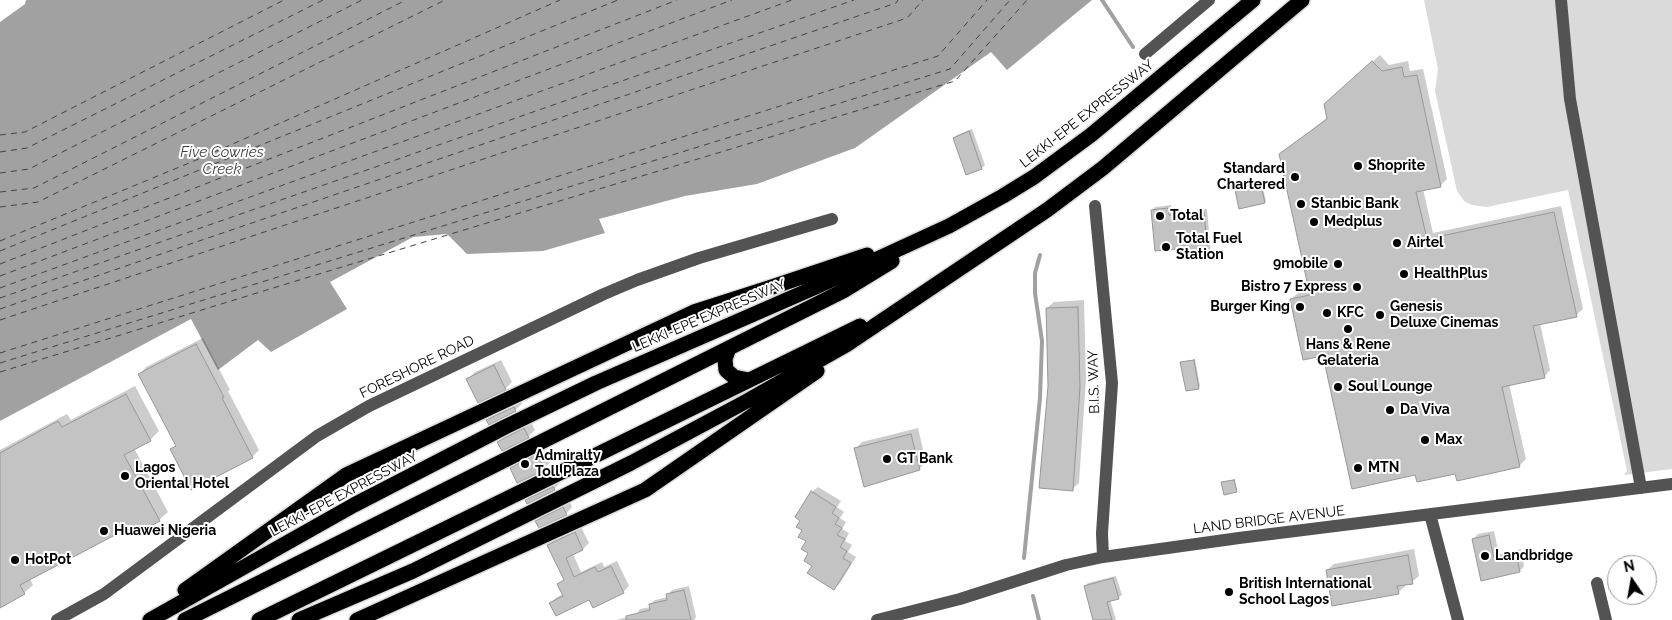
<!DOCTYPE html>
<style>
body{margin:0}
#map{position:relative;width:1672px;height:620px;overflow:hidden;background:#fff;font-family:Raleway,sans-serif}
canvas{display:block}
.north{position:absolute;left:1607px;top:555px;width:50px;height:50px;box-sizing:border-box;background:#fff;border:1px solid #999;border-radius:50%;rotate:348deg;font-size:14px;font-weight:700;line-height:20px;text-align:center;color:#000}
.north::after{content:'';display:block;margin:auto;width:18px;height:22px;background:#000;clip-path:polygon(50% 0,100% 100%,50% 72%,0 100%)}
</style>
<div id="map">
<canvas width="1672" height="620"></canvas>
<div class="north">N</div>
</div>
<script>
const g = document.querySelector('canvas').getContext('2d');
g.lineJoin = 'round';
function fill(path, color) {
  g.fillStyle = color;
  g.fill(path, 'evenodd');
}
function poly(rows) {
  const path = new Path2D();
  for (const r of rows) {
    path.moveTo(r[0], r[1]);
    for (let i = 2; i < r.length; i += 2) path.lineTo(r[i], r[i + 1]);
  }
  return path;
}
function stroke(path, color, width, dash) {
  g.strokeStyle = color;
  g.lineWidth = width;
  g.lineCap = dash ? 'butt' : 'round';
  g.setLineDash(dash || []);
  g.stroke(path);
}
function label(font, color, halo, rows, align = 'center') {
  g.font = font + ' Raleway,sans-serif';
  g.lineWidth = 4;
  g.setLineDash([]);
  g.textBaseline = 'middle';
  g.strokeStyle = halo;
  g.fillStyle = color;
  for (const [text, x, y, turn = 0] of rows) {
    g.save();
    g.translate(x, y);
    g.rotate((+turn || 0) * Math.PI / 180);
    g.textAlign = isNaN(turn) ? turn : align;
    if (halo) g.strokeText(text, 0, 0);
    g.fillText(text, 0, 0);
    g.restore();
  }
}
fill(poly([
 [1424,0,1672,0,1672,469,1624,475,1627,471,1568,190,1487,207,1472,205,1464,201,1457,191,1435,91,1438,69]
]), '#dadada');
fill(poly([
 [26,0,1092,0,1007,70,991,52,855,148,757,184,685,196,599,219,605,233,543,251,467,254,447,234,413,237,330,282,347,309,271,352,258,340,218,370,191,319,0,421,0,22,25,4]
]), '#a1a1a1');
fill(poly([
 [1380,55,1389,65,1408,61,1410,71,1423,69,1447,179,1440,186,1423,189,1433,233,1561,206,1583,309,1576,315,1540,323,1550,370,1544,377,1509,384,1526,459,1519,466,1456,473,1416,474,1324,355,1291,299,1298,293,1310,290,1281,154,1328,117,1332,98],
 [972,129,985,165,982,168,967,174,954,138,957,135],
 [1262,184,1266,201,1265,202,1238,190],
 [1171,205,1172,212,1207,209,1211,253,1207,256,1189,247,1152,210,1155,207],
 [1084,300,1086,379,1079,483,1072,489,1049,386,1047,308,1054,302],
 [203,338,230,390,228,391,259,450,252,457,171,450,177,444,140,374,146,367],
 [1195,359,1200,386,1199,387,1182,363],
 [501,360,512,382,505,389,468,379,475,372],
 [135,386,159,431,150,440,134,448,168,512,159,520,135,523,30,579,33,585,24,593,0,599,0,450,67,414,71,420],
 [521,401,522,404,515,410,488,420,494,413],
 [531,422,535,430,528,437,499,442,505,435],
 [918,428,926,462,920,468,865,485,856,448,862,442],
 [544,449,550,462,544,469,511,468,518,462],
 [1235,479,1237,490,1236,491,1223,482],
 [560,481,560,483,554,489,527,500,534,494],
 [818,487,841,501,837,507,844,512,840,518,846,522,842,529,849,533,845,541,852,545,848,552,856,557,840,583,834,589,814,565,804,530,812,492],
 [570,502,572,507,566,514,537,521,544,514],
 [581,527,589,543,583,549,573,554,581,572,602,562,604,567,617,561,629,586,623,592,551,603,557,597,563,594,559,584,565,578,549,545,555,539],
 [1494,531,1499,554,1521,549,1524,566,1520,571,1482,580,1473,539,1478,534],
 [1414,549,1419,576,1412,582,1404,584,1405,586,1398,593,1327,570,1334,564],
 [1116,576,1122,595,1118,598,1110,600,1116,620,1093,620,1085,586,1088,583],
 [689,586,696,617,694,620,616,620,636,615,640,609,651,607,650,605,655,600,668,597,668,595,672,590]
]), '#0003');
stroke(poly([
 [1102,0,1133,47],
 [1024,558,1040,398,1042,341,1035,293,1035,273,1040,255],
 [1033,596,1039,620]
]), '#a1a1a1', 4);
stroke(poly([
 [0,135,25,132,284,0],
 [0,152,27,148,323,0],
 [0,173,29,169,362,0],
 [0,192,34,188,406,0],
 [0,207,38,202,445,0],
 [0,241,194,161,560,0],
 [0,251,618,0],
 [0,264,677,0],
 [0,276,732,0],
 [0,288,792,0],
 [0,298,854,0],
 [0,309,896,3,898,0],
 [0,320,907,18,923,0],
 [0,353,938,56,987,0],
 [0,363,950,69,1010,0],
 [0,372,309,277,955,81,1027,0]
]), '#424242', 1, [6, 5]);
const building = poly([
 [1372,61,1382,71,1402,67,1404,77,1417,75,1441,187,1416,192,1427,239,1554,212,1577,317,1533,326,1545,378,1502,387,1520,467,1457,481,1455,474,1417,482,1415,475,1352,489,1323,356,1303,360,1290,299,1310,295,1279,154,1327,119,1324,104,1372,61],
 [969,131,982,169,966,175,953,138,969,131],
 [1261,185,1265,203,1239,209,1235,190,1261,185],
 [1168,208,1169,215,1204,212,1208,257,1189,259,1188,248,1155,251,1151,210,1168,208],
 [1078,307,1080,387,1073,491,1039,488,1048,386,1046,308,1078,307],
 [196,344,224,397,222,398,253,458,191,490,170,449,176,446,138,374,196,344],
 [1194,360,1199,389,1186,391,1180,362,1194,360],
 [494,365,506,390,478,403,466,379,494,365],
 [126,394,151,441,124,455,160,521,138,533,134,525,20,585,25,594,0,608,0,453,58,421,62,427,126,394],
 [514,407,516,411,489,425,486,420,514,407],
 [524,428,529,438,502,451,497,442,524,428],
 [911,434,920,470,864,487,854,448,911,434],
 [537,454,545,470,517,483,510,468,537,454],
 [1234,480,1237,492,1224,495,1221,482,1234,480],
 [553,487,555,490,527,504,525,500,553,487],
 [811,491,836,507,832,513,839,518,835,524,842,528,837,535,845,539,840,547,847,551,843,558,851,563,834,590,807,573,812,566,804,561,808,553,801,549,806,541,798,537,802,530,796,527,800,521,795,517,811,491],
 [563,507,567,515,539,528,535,521,563,507],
 [575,532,583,550,566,558,574,577,595,567,598,572,611,566,624,593,593,608,589,600,556,616,549,603,563,596,557,584,564,580,547,545,575,532],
 [1489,535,1494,558,1516,553,1520,572,1481,581,1472,539,1489,535],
 [1408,555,1413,584,1397,586,1399,594,1332,606,1326,570,1408,555],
 [1113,578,1119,599,1107,602,1112,620,1093,620,1084,586,1113,578],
 [684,590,691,620,626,620,626,616,650,610,649,604,667,600,666,594,684,590]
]);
fill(building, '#c3c3c3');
stroke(building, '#979797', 1);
const highway = poly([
 [729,348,725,359,726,370,734,377,749,380],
 [185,590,346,475,694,312,772,287,867,255],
 [150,620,354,505,505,427,596,383,816,287,949,226,1003,196,1034,177,1091,135,1253,0],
 [185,620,843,291,892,261],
 [259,620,860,326],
 [299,620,413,571,631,463,747,401,846,345,1047,210,1103,168,1302,0],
 [357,620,645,490,817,371]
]);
stroke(highway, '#dbdbdb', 18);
stroke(poly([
 [1561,0,1570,99,1641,488],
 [1145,54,1209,0],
 [1095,206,1112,383,1102,533,1103,557],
 [1430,514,1458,620],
 [1597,583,1606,620],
 [57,620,104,594,317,436,369,406,604,294,637,280,699,258,832,219],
 [877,620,960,599,1066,565,1103,557,1239,538,1672,484]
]), '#535353', 12);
stroke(highway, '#000', 15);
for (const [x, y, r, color] of [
 [1358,166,5,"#000"],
 [1295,177,5,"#000"],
 [1301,204,5,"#000"],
 [1160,216,5,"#000"],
 [1314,222,5,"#000"],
 [1397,243,5,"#000"],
 [1166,247,5,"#000"],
 [1338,264,5,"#000"],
 [1404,274,5,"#000"],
 [1357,287,5,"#000"],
 [1300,307,5,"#000"],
 [1327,313,5,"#000"],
 [1380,315,5,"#000"],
 [1348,329,5,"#000"],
 [1338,387,5,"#000"],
 [1390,410,5,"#000"],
 [1425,440,5,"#000"],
 [887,459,5,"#000"],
 [525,464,5,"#000"],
 [1358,468,5,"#000"],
 [125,476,5,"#000"],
 [104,531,5,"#000"],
 [1485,556,5,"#000"],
 [15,560,5,"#000"],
 [1229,592,5,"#000"]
]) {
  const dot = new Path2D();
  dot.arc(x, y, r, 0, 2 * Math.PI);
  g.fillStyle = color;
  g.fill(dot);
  stroke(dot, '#fff', 2);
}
label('14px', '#000', '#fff', [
 ["LEKKI-EPE EXPRESSWAY",1087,114,-38],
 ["LEKKI-EPE EXPRESSWAY",709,316,-23],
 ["FORESHORE ROAD",417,367,-26],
 ["B.I.S. WAY",1094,382,-92],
 ["LEKKI-EPE EXPRESSWAY",344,494,-28],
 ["LAND BRIDGE AVENUE",1269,520,-7]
]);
label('bold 14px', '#000', '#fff', [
 ["Shoprite",1368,166],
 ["Standard",1285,169,"right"],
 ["Chartered",1285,185,"right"],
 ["Stanbic Bank",1311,204],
 ["Total",1170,216],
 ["Medplus",1324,222],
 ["Total Fuel",1176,239],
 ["Station",1176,255],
 ["Airtel",1407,243],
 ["9mobile",1328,264,"right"],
 ["HealthPlus",1414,274],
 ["Bistro 7 Express",1347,287,"right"],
 ["Burger King",1290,307,"right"],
 ["Genesis",1390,307],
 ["Deluxe Cinemas",1390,323],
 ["KFC",1337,313],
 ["Hans & Rene",1348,345,"center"],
 ["Gelateria",1348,361,"center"],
 ["Soul Lounge",1348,387],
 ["Da Viva",1400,410],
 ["Max",1435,440],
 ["Admiralty",535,456],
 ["Toll Plaza",535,472],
 ["GT Bank",897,459],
 ["Lagos",135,468],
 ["Oriental Hotel",135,484],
 ["MTN",1368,468],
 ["Huawei Nigeria",114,531],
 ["Landbridge",1495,556],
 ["HotPot",25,560],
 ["British International",1239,584],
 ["School Lagos",1239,600]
], 'left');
label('italic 15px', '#424242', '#fff', [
 ["Five Cowries",222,152],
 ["Creek",222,169]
]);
</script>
